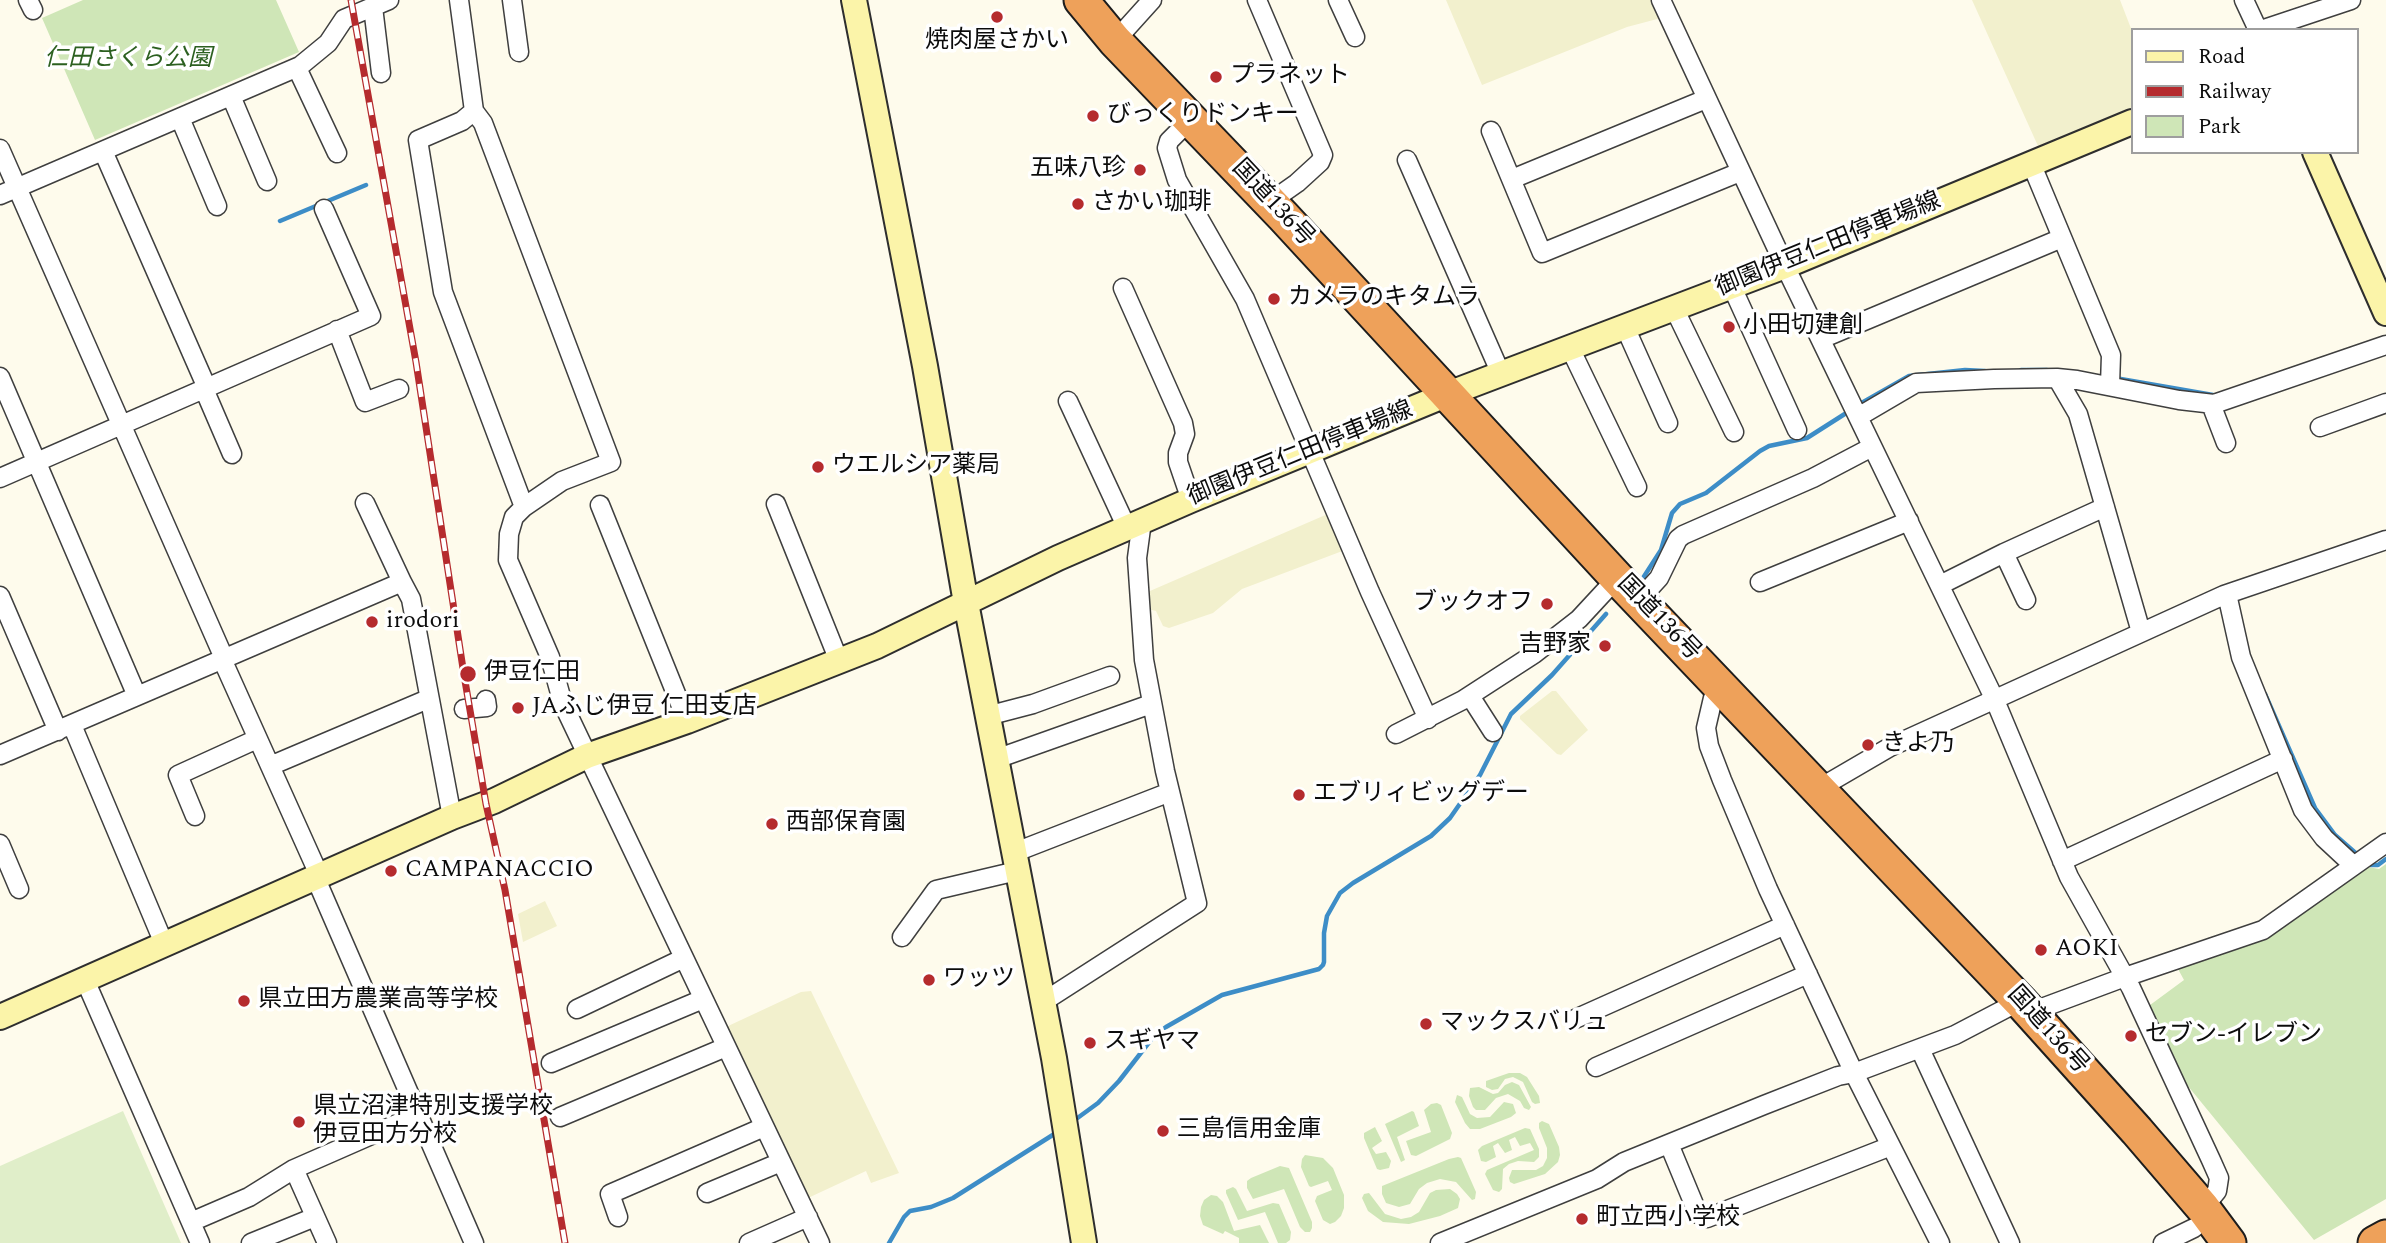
<!DOCTYPE html>
<meta charset="utf-8">
<style>
body{margin:0}
#map{position:relative;width:2386px;height:1243px;overflow:hidden;background:#fefbec;font-family:Spectral,serif}
canvas{display:block}
.legend{position:absolute;left:2131px;top:28px;width:228px;height:126px;box-sizing:border-box;background:#fff;border:2px solid #9e9e9e;margin:0;padding:9px 12px;list-style:none;font-size:21px;color:#0c0c0c}
.legend li{display:flex;align-items:center;gap:14px;height:35px}
.legend b{width:35px;border:2px solid #9e9e9e}
</style>
<div id="map">
<canvas width="2386" height="1243"></canvas>
<ul class="legend">
<li><b style="height:9px;background:#fbf4a9"></b>Road</li>
<li><b style="height:9px;background:#b52b2e"></b>Railway</li>
<li><b style="height:19px;background:#cfe6b7"></b>Park</li>
</ul>
</div>
<script>
const g = document.querySelector('canvas').getContext('2d');
g.lineJoin = 'round';
function fill(path, color) {
  g.fillStyle = color;
  g.fill(path, 'evenodd');
}
function poly(rows) {
  const path = new Path2D();
  for (const r of rows) {
    path.moveTo(r[0], r[1]);
    for (let i = 2; i < r.length; i += 2) path.lineTo(r[i], r[i + 1]);
  }
  return path;
}
function stroke(path, color, width, dash) {
  g.strokeStyle = color;
  g.lineWidth = width;
  g.lineCap = dash ? 'butt' : 'round';
  g.setLineDash(dash || []);
  g.stroke(path);
}
function label(font, color, halo, rows, align = 'center') {
  g.font = font + ' Spectral,"Noto Sans JP",serif';
  g.lineWidth = 7;
  g.setLineDash([]);
  g.textBaseline = 'middle';
  g.strokeStyle = halo;
  g.fillStyle = color;
  for (const [text, x, y, turn = 0] of rows) {
    g.save();
    g.translate(x, y);
    g.rotate((+turn || 0) * Math.PI / 180);
    g.textAlign = isNaN(turn) ? turn : align;
    if (halo) g.strokeText(text, 0, 0);
    g.fillText(text, 0, 0);
    g.restore();
  }
}
fill(poly([
 [1446,0,1654,0,1661,18,1627,27,1482,85],
 [1972,0,2120,0,2132,31,2132,110,2038,146],
 [1330,513,1345,550,1242,589,1213,613,1169,628,1163,626,1156,611,1148,609,1143,594],
 [1552,691,1556,691,1588,730,1561,755,1557,754,1520,719,1520,716],
 [545,901,557,926,523,942,518,914],
 [811,991,899,1173,871,1183,866,1171,808,1198,726,1027,801,992]
]), '#f2f0cd');
fill(poly([
 [83,0,276,0,299,52,95,140,42,18],
 [2386,864,2386,1199,2314,1240,2174,1069,2146,1008,2184,980,2178,969,2270,937,2368,867,2379,869],
 [1509,1073,1520,1073,1527,1077,1539,1096,1540,1103,1535,1104,1532,1102,1523,1082,1513,1077,1505,1079,1498,1089,1492,1090,1486,1087,1486,1081],
 [1512,1082,1519,1085,1531,1107,1529,1110,1524,1108,1520,1101,1508,1094,1496,1098,1485,1110,1476,1110,1473,1107,1469,1096,1470,1088,1479,1087,1493,1094,1498,1093,1505,1085],
 [1457,1095,1462,1097,1470,1114,1477,1118,1490,1117,1504,1102,1513,1104,1516,1113,1511,1117,1480,1129,1470,1129,1465,1123,1455,1102],
 [1437,1103,1441,1105,1452,1133,1450,1139,1416,1156,1411,1155,1406,1141,1431,1132,1424,1110,1431,1104],
 [1412,1111,1414,1112,1419,1126,1397,1137,1405,1160,1401,1162,1385,1124],
 [1542,1121,1549,1124,1559,1147,1560,1155,1558,1162,1545,1174,1514,1184,1510,1182,1509,1178,1512,1170,1536,1170,1543,1166,1547,1158,1547,1148,1539,1128,1539,1123],
 [1375,1127,1382,1141,1372,1148,1376,1154,1386,1152,1391,1161,1389,1168,1380,1170,1377,1169,1364,1138,1364,1133],
 [1525,1128,1530,1129,1539,1149,1539,1157,1534,1162,1518,1161,1509,1164,1503,1169,1502,1189,1499,1192,1493,1190,1485,1174,1487,1170,1534,1150,1530,1143,1520,1146,1515,1137,1509,1140,1512,1150,1505,1153,1498,1143,1493,1146,1496,1157,1486,1162,1481,1161,1478,1150,1482,1146],
 [1305,1155,1323,1158,1333,1168,1344,1195,1344,1208,1341,1216,1335,1222,1330,1224,1323,1220,1315,1201,1317,1196,1332,1190,1328,1181,1311,1187,1309,1186,1301,1167,1302,1159],
 [1458,1157,1461,1158,1476,1192,1475,1199,1472,1200,1456,1182,1440,1179,1427,1183,1419,1189,1410,1204,1399,1207,1386,1203,1382,1194,1382,1186,1449,1159],
 [1280,1166,1289,1168,1312,1222,1312,1228,1310,1232,1305,1232,1300,1227,1284,1189,1253,1199,1247,1188,1247,1181,1251,1178],
 [1233,1187,1236,1189,1247,1211,1273,1203,1279,1204,1291,1232,1290,1240,1286,1243,1278,1243,1265,1212,1238,1220,1226,1193,1226,1190],
 [1450,1189,1457,1194,1460,1199,1458,1208,1440,1216,1409,1224,1383,1222,1368,1211,1362,1198,1364,1194,1369,1193,1385,1214,1401,1219,1411,1217,1419,1212,1430,1193,1436,1190],
 [1211,1195,1217,1196,1223,1202,1234,1231,1260,1225,1269,1243,1239,1243,1239,1238,1225,1231,1223,1234,1203,1225,1200,1216,1201,1207,1204,1200]
]), '#cfe6b7');
fill(poly([
 [123,1111,181,1243,0,1243,0,1166]
]), '#e0eec9');
stroke(poly([
 [280,221,366,185],
 [2021,370,2047,370],
 [2115,378,2213,395],
 [1858,405,1909,376,1965,370,1985,371],
 [1643,578,1661,550,1672,513,1680,504,1706,493,1760,451,1769,446,1807,438,1851,410],
 [2265,694,2315,808,2335,835,2359,856],
 [2366,862,2371,865,2378,865,2386,859],
 [1072,1122,1098,1103,1119,1081,1154,1036,1166,1027,1222,995,1319,969,1323,965,1324,962,1324,933,1327,916,1340,893,1353,883,1431,836,1450,818,1480,775,1511,714,1552,675,1606,614],
 [889,1243,904,1217,910,1211,931,1207,953,1198,1059,1131]
]), '#3d8dc7', 4.5);
const street = poly([
 [28,0,33,10],
 [459,0,474,111,462,121,418,140,443,292,524,507],
 [512,0,519,52],
 [1257,0,1323,155,1320,162,1297,183,1270,202],
 [1338,0,1355,37],
 [1661,0,1785,266,1994,698,2069,877,2131,988,2211,1160,2219,1178,2217,1191,2203,1208],
 [2244,0,2258,30],
 [373,7,381,73],
 [2261,30,2351,0],
 [1115,41,1152,0],
 [297,68,337,153],
 [231,96,267,181],
 [474,111,483,123,611,462,562,481,524,507,514,517,509,534,508,560,550,657,563,704,820,1243],
 [180,118,217,206],
 [1191,119,1169,141,1167,148,1177,180,1245,299,1370,592,1428,719],
 [1491,131,1542,253,1740,172],
 [0,149,224,658],
 [103,151,207,388],
 [1407,160,1501,374],
 [2031,163,2111,355,2110,385],
 [1512,179,1706,99],
 [0,195,300,66,328,43,344,19,389,0],
 [1732,287,1797,430],
 [1123,288,1183,423,1185,434,1178,453,1178,462,1191,500],
 [1674,308,1734,432],
 [1625,327,1668,423],
 [337,330,365,402,399,389],
 [1821,339,2062,238],
 [1570,348,1637,487],
 [0,377,137,696],
 [2057,378,2078,414,2141,632],
 [204,389,232,454],
 [1068,401,1127,528],
 [2211,404,2226,443],
 [1858,417,1916,383,1994,379,2057,378,2077,380,2179,400,2214,404,2386,345],
 [2320,427,2386,403],
 [0,478,371,316,324,209],
 [365,503,402,582],
 [776,504,839,661],
 [600,505,687,721],
 [2004,553,2105,507],
 [1760,582,1909,521],
 [1940,585,2004,553,2026,600],
 [2227,594,2241,657,2303,810,2324,838,2353,865],
 [0,596,58,731],
 [1639,600,1659,578,1678,539,1683,535,1813,478,1872,447],
 [222,659,320,877],
 [1723,688,1713,698,1706,728,1709,746,1722,780,1768,889,1854,1073,1940,1243],
 [1470,696,1493,732],
 [464,709,487,707,486,700],
 [987,716,1033,704,1110,676],
 [72,725,165,946],
 [1396,734,1463,700,1534,654,1579,619,1617,578],
 [0,755,402,582,411,599,452,817],
 [996,759,1151,704],
 [270,766,428,699],
 [1818,789,1890,747,2224,595,2386,540],
 [195,816,178,775,257,739],
 [0,844,19,889],
 [1013,853,1170,792],
 [2062,861,2283,759],
 [316,879,474,1243],
 [902,937,936,890,1017,871],
 [85,980,200,1243],
 [1043,1002,1197,903,1165,771,1144,660,1137,558,1142,521],
 [577,1009,684,958],
 [2031,1012,2125,977,2263,930,2386,843],
 [1575,1019,1785,925],
 [1920,1049,2010,1243],
 [551,1063,703,999],
 [1596,1067,1808,974],
 [560,1117,726,1047],
 [1669,1144,1698,1214,1707,1218,1891,1146],
 [294,1169,327,1243],
 [707,1193,781,1162],
 [618,1217,610,1194,764,1127],
 [191,1222,249,1197,294,1169,417,1115],
 [251,1243,315,1217],
 [749,1243,808,1217],
 [1440,1243,1597,1179,1624,1162,1764,1105,1838,1076,1854,1073,1955,1035,2020,1001],
 [2163,1243,2194,1228]
]);
const secondary = poly([
 [854,0,925,366,966,603,1054,1058,1084,1243],
 [2315,152,2386,313],
 [0,1017,452,817,494,801,587,756,687,721,877,646,1058,558,1191,500,1448,394,1785,266,2132,122]
]);
const highway = poly([
 [1081,0,1115,41,1283,216,1617,578,2020,1001,2137,1131,2203,1208,2229,1243],
 [2375,1243,2386,1237]
]);
stroke(street, '#3f3f3f', 21);
stroke(secondary, '#2e2e2e', 28);
stroke(highway, '#1d1d1d', 37);
stroke(street, '#fff', 18);
stroke(secondary, '#fbf4a9', 24);
stroke(highway, '#eea15a', 33);
const rail = poly([
 [351,0,416,362,464,675,486,804,505,890,565,1243]
]);
stroke(rail, '#b52b2e', 7);
stroke(rail, '#fff', 4.5, [13]);
for (const [x, y, r, color] of [
 [997,17,7,"#b52b2e"],
 [1216,77,7,"#b52b2e"],
 [1093,116,7,"#b52b2e"],
 [1140,170,7,"#b52b2e"],
 [1078,204,7,"#b52b2e"],
 [1274,299,7,"#b52b2e"],
 [1729,327,7,"#b52b2e"],
 [818,467,7,"#b52b2e"],
 [1547,604,7,"#b52b2e"],
 [372,622,7,"#b52b2e"],
 [1605,646,7,"#b52b2e"],
 [468,674,9,"#b52b2e"],
 [518,708,7,"#b52b2e"],
 [1868,745,7,"#b52b2e"],
 [1299,795,7,"#b52b2e"],
 [772,824,7,"#b52b2e"],
 [391,871,7,"#b52b2e"],
 [2041,950,7,"#b52b2e"],
 [929,980,7,"#b52b2e"],
 [244,1001,7,"#b52b2e"],
 [1426,1024,7,"#b52b2e"],
 [2131,1036,7,"#b52b2e"],
 [1090,1043,7,"#b52b2e"],
 [299,1122,7,"#b52b2e"],
 [1163,1131,7,"#b52b2e"],
 [1582,1219,7,"#b52b2e"]
]) {
  const dot = new Path2D();
  dot.arc(x, y, r, 0, 2 * Math.PI);
  g.fillStyle = color;
  g.fill(dot);
  stroke(dot, '#fff', 2.5);
}
label('24px', '#0c0c0c', '#fff', [
 ["焼肉屋さかい",997,42,"center"],
 ["プラネット",1230,77],
 ["びっくりドンキー",1107,116],
 ["五味八珍",1126,170,"right"],
 ["さかい珈琲",1092,204],
 ["カメラのキタムラ",1288,299],
 ["小田切建創",1743,327],
 ["ウエルシア薬局",832,467],
 ["ブックオフ",1533,604,"right"],
 ["irodori",386,622],
 ["吉野家",1591,646,"right"],
 ["伊豆仁田",484,674],
 ["JAふじ伊豆 仁田支店",532,708],
 ["きよ乃",1882,745],
 ["エブリィビッグデー",1313,795],
 ["西部保育園",786,824],
 ["CAMPANACCIO",405,871],
 ["AOKI",2055,950],
 ["ワッツ",943,980],
 ["県立田方農業高等学校",258,1001],
 ["マックスバリュ",1440,1024],
 ["セブン-イレブン",2145,1036],
 ["スギヤマ",1104,1043],
 ["県立沼津特別支援学校",313,1108],
 ["伊豆田方分校",313,1136],
 ["三島信用金庫",1177,1131],
 ["町立西小学校",1596,1219]
], 'left');
label('italic 24px', '#2c6020', '#fff', [
 ["仁田さくら公園",128,60]
]);
label('24px', '#0c0c0c', '#fff', [
 ["国道136号",1272,204,47],
 ["御園伊豆仁田停車場線",1829,246,-22],
 ["御園伊豆仁田停車場線",1301,455,-22],
 ["国道136号",1658,619,46],
 ["国道136号",2047,1031,48]
]);
</script>
